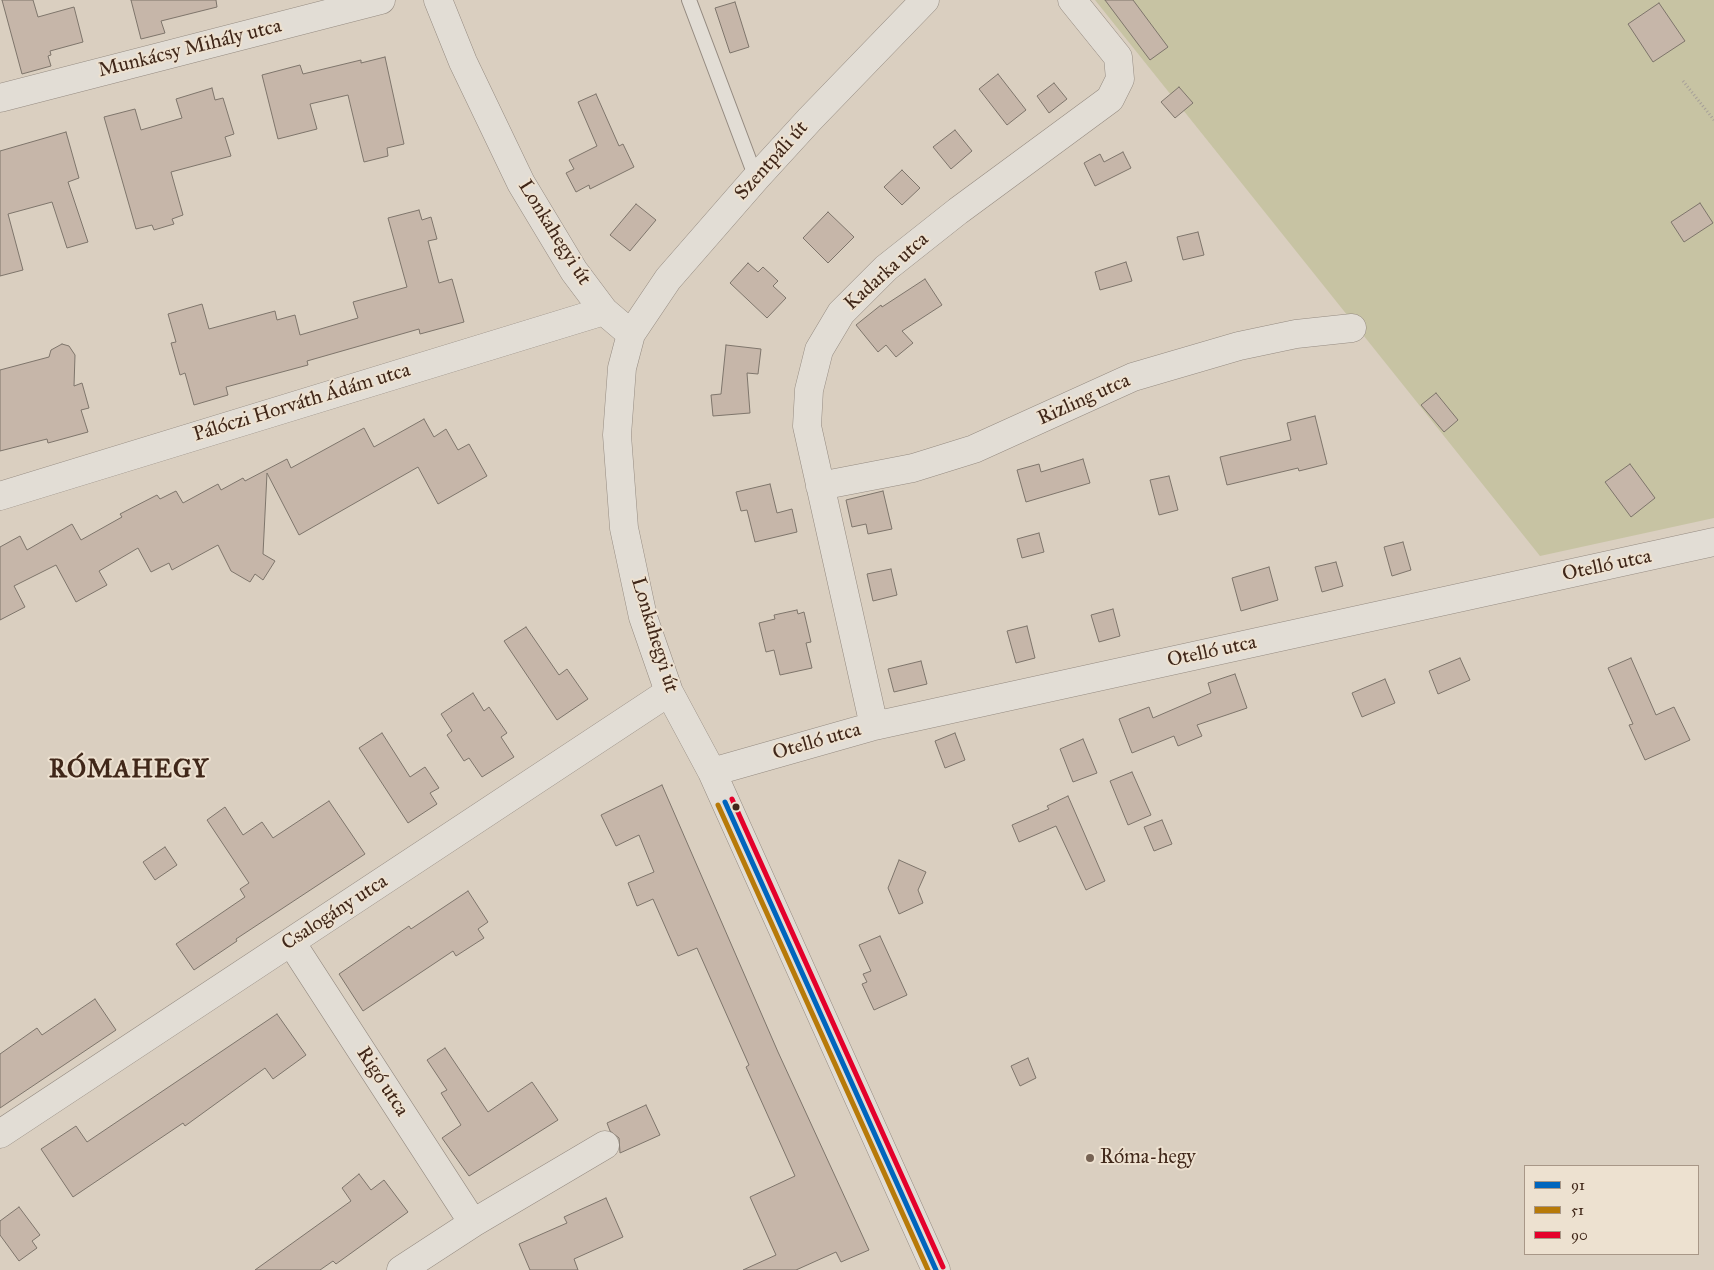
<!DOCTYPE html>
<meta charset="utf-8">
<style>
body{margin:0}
#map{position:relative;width:1714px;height:1270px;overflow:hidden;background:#dacfc0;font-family:"IM FELL Great Primer",serif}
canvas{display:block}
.legend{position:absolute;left:1524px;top:1165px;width:175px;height:90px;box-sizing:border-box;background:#ede1d0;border:1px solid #a89787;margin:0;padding:6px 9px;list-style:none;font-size:15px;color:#402719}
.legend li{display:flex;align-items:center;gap:10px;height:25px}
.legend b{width:25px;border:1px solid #a89787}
</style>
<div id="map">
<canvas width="1714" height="1270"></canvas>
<ul class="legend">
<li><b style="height:6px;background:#0065bd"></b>91</li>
<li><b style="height:6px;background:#b77a09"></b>51</li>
<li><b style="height:6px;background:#e4002b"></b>90</li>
</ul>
</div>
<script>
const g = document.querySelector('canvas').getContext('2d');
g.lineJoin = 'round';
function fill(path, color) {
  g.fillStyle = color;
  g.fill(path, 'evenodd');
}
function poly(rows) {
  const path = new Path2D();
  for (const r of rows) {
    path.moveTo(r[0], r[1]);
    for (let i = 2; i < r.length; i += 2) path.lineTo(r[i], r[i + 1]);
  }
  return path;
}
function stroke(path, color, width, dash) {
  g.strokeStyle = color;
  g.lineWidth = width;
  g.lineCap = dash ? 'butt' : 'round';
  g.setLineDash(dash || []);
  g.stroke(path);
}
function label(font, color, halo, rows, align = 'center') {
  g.font = font + ' "IM FELL Great Primer",serif';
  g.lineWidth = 4;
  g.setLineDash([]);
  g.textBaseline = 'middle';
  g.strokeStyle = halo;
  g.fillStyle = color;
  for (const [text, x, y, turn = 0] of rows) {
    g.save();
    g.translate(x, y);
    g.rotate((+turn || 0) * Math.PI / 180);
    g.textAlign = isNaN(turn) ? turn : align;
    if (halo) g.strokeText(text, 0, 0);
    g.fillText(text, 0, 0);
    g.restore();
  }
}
fill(poly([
 [1095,0,1714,0,1714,518,1540,556]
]), '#c7c3a3');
const building = poly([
 [2,0,33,0,38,17,74,7,83,42,50,51,51,55,48,56,51,66,22,74,2,0],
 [131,0,216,0,217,7,161,21,165,33,141,39,131,0],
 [1105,0,1133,0,1168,47,1150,60,1105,0],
 [735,2,749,47,730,53,715,8,735,2],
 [1659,3,1685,41,1653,62,1628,24,1659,3],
 [385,57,404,144,387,148,388,156,364,162,348,95,310,104,317,129,278,139,262,75,300,65,303,74,361,60,361,63,385,57],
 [998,74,1026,110,1007,125,979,89,998,74],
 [1054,83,1067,99,1049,113,1037,96,1054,83],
 [1179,87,1193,103,1175,118,1161,102,1179,87],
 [212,88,215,100,223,98,234,134,225,137,231,156,171,172,183,215,172,219,174,224,154,230,152,225,136,229,104,117,135,109,141,130,182,118,176,99,212,88],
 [596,94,619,146,623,144,634,167,590,189,589,185,576,192,566,173,574,169,569,160,597,146,578,102,596,94],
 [955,130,972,151,951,169,933,147,955,130],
 [66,132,79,178,68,182,88,242,67,248,52,202,8,214,23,270,0,276,0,151,66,132],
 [1123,152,1131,168,1095,186,1084,163,1100,154,1104,162,1123,152],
 [902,170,920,188,902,205,884,187,902,170],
 [1700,203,1713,223,1684,242,1671,222,1700,203],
 [636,204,656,220,630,251,610,235,636,204],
 [419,210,422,220,431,217,437,239,428,241,439,283,452,279,464,322,420,334,419,329,307,361,308,365,226,387,228,395,194,405,185,373,180,375,171,343,176,342,168,314,202,304,209,329,275,311,277,320,295,315,300,335,358,318,353,302,407,287,388,218,419,210],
 [828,212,854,237,828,263,803,238,828,212],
 [1198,232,1204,255,1183,260,1177,237,1198,232],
 [1126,262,1132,281,1100,290,1095,272,1126,262],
 [748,263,758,272,763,267,778,281,773,286,786,298,767,318,730,283,748,263],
 [925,279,942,305,902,331,913,343,896,357,886,345,878,352,856,325,881,305,882,307,925,279],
 [62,344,69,346,75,355,74,386,82,383,89,408,81,410,88,432,48,443,47,439,0,451,0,370,49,357,51,350,62,344],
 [726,345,761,349,758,374,747,373,750,413,713,416,711,395,721,394,726,345],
 [1436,393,1458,420,1444,432,1421,405,1436,393],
 [1315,416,1327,464,1299,471,1298,468,1227,485,1220,457,1291,440,1287,423,1315,416],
 [424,419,434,437,446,429,458,450,469,444,487,476,438,504,418,467,299,535,267,473,263,554,275,561,263,580,255,574,250,582,231,571,218,545,172,570,169,563,151,572,138,548,99,571,107,585,76,602,56,565,14,586,25,607,0,620,0,547,20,536,27,550,72,524,81,540,122,517,120,514,157,495,160,499,176,491,183,503,218,484,221,490,243,478,245,481,287,459,291,468,364,428,374,447,424,419],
 [1083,459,1090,483,1026,502,1017,470,1039,464,1041,472,1083,459],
 [1630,464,1655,498,1631,517,1605,482,1630,464],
 [1169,476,1178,510,1159,515,1150,480,1169,476],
 [770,484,777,513,792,509,797,532,755,542,747,510,741,511,736,492,770,484],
 [883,491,892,529,868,534,866,524,852,527,846,500,883,491],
 [1039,533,1044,552,1022,558,1017,539,1039,533],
 [1403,542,1411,570,1392,576,1384,547,1403,542],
 [1336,562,1343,586,1322,592,1315,567,1336,562],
 [1269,567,1278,600,1241,611,1232,578,1269,567],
 [891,569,897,595,873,601,867,574,891,569],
 [1113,609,1120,636,1099,642,1091,615,1113,609],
 [797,610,798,614,804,612,811,642,806,643,812,668,780,675,774,650,766,652,759,623,775,619,774,615,797,610],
 [1027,626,1035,658,1016,663,1007,631,1027,626],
 [526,627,559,675,567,669,588,699,557,720,504,641,526,627],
 [1460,658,1470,680,1438,694,1429,671,1460,658],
 [1631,658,1656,715,1674,707,1690,740,1645,760,1629,725,1633,724,1608,668,1631,658],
 [921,661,927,684,894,692,888,669,921,661],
 [1235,674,1247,708,1197,725,1202,736,1178,746,1174,736,1132,753,1119,719,1149,707,1153,718,1211,693,1208,683,1235,674],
 [1385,679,1395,703,1362,717,1352,693,1385,679],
 [473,693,484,711,489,707,507,733,501,737,514,757,482,777,469,758,464,761,447,735,452,731,441,714,473,693],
 [382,733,410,777,425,767,439,788,430,793,437,804,408,823,359,748,382,733],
 [955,733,965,760,945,768,935,741,955,733],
 [1083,739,1097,773,1073,782,1060,749,1083,739],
 [1132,772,1151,815,1128,825,1110,781,1132,772],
 [662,785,778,1052,869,1250,841,1262,836,1252,796,1270,743,1270,776,1255,750,1197,795,1176,746,1067,749,1065,697,948,678,956,653,899,637,906,628,883,654,872,639,835,616,846,601,815,662,785],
 [1068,796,1105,881,1086,890,1056,826,1019,842,1012,825,1049,809,1047,806,1068,796],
 [329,801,365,854,236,939,237,941,194,970,176,944,245,897,240,889,249,883,207,820,225,807,243,835,262,822,273,838,329,801],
 [1162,820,1172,844,1154,851,1144,827,1162,820],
 [165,847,177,865,155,880,143,862,165,847],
 [899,860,926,872,918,890,923,903,899,914,888,888,899,860],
 [468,891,488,922,478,929,484,938,456,956,453,951,363,1011,339,974,409,926,411,929,468,891],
 [880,936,907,995,874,1010,862,984,867,982,863,974,871,971,859,945,880,936],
 [95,999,116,1030,0,1108,0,1054,37,1028,42,1035,95,999],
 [277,1014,306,1055,273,1079,265,1068,185,1126,183,1123,73,1197,41,1149,76,1126,87,1142,277,1014],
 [445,1048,488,1112,532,1082,558,1120,469,1176,442,1138,461,1125,441,1093,447,1090,427,1060,445,1048],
 [1028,1058,1036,1078,1020,1086,1011,1066,1028,1058],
 [646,1105,660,1135,620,1153,619,1138,610,1131,607,1123,646,1105],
 [359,1174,371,1190,384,1180,408,1212,336,1264,333,1261,320,1270,255,1270,351,1201,342,1188,359,1174],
 [606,1198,623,1237,574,1259,578,1270,530,1270,519,1244,567,1223,564,1217,606,1198],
 [19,1207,40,1235,32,1241,37,1248,19,1261,0,1235,0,1221,19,1207]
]);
fill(building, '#c6b6a9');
stroke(building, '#7e756b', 1);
const service = poly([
 [689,0,756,178]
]);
const minor = poly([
 [438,0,463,62,521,183,574,271,604,311,631,334,622,368,617,435,624,528,643,617,669,692,712,772,936,1270],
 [0,98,381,0],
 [631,334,668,279,756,178,810,119,925,0],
 [820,486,913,468,974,449,1133,377,1239,346,1296,334,1352,328],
 [0,496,604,311],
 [874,726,807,426,809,390,819,350,841,313,886,268,958,211,1110,99,1120,79,1118,57,1072,0],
 [712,772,874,726,1714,542],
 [291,942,473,1223],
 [0,1134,669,692],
 [401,1270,473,1223,605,1145]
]);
stroke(service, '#958b81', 16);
stroke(minor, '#958b81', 29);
stroke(poly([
 [1683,81,1714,120]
]), '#a69f99', 3, [1, 2.5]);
stroke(service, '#e2ddd5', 14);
stroke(minor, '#e2ddd5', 28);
stroke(poly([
 [725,802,936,1270]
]), '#0065bd', 5);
stroke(poly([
 [718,805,928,1270]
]), '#b77a09', 5);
stroke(poly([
 [732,799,943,1267]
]), '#e4002b', 5);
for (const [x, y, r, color] of [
 [736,807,4.5,"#402719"],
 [1090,1158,5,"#766253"]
]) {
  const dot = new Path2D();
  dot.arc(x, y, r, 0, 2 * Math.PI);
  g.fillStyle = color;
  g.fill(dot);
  stroke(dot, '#ede1d0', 2);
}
label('20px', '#402719', '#ede1d0', [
 ["Munkácsy Mihály utca",190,49,-14],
 ["Szentpáli út",772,161,-48],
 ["Lonkahegyi út",554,233,58],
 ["Kadarka utca",887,272,-42],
 ["Rizling utca",1084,400,-24],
 ["Pálóczi Horváth Ádám utca",302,403,-17],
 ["Otelló utca",1607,566,-12],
 ["Lonkahegyi út",654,635,73],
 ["Otelló utca",1212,652,-12],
 ["Otelló utca",817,742,-16],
 ["Csalogány utca",335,913,-33],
 ["Rigó utca",382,1082,57]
]);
label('20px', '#402719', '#ede1d0', [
 ["Róma-hegy",1100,1158]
], 'left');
g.letterSpacing = '1px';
label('bold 25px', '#402719', '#ede1d0', [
 ["RÓMAHEGY",129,771]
]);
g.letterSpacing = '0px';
</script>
